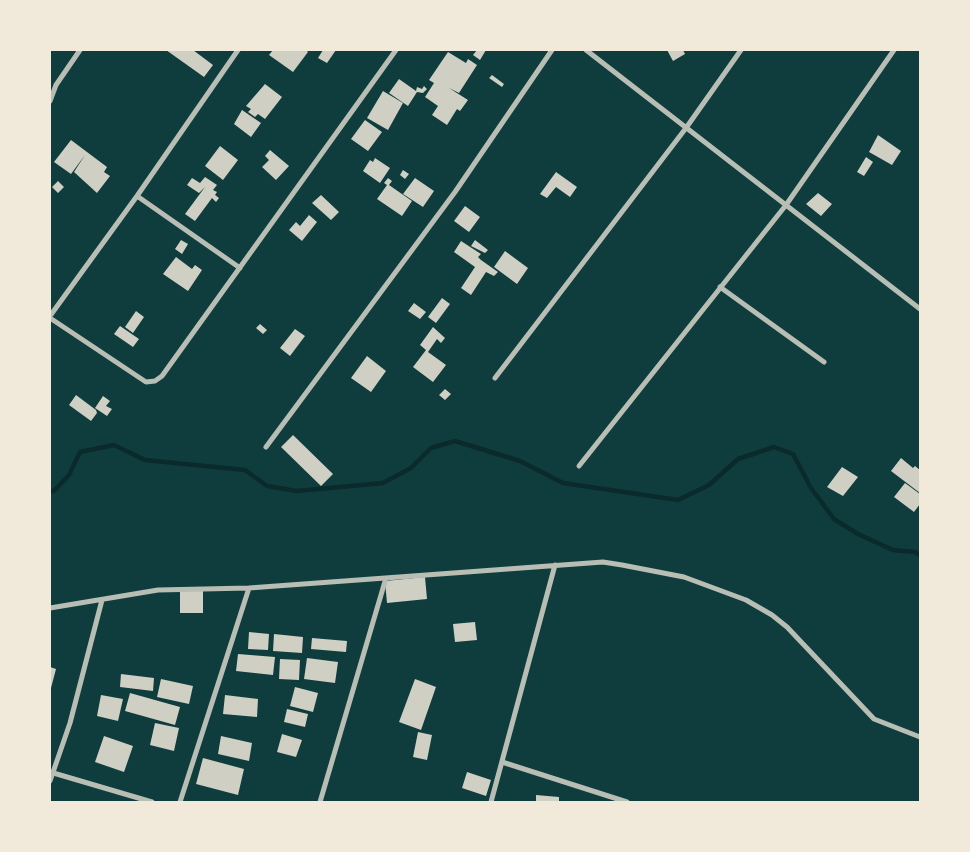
<!DOCTYPE html>
<style>
body{margin:0}
#map{position:relative;width:970px;height:852px;overflow:hidden;background:#0f3d3e;font-family:"IBM Plex Serif",serif}
canvas{display:block}
.frame{position:absolute;inset:0;border:51px solid #f1e9da;pointer-events:none}
</style>
<div id="map">
<canvas width="970" height="852"></canvas>
<div class="frame"></div>
</div>
<script>
const g = document.querySelector('canvas').getContext('2d');
g.lineJoin = 'round';
function poly(rows) {
  const path = new Path2D();
  for (const r of rows) {
    path.moveTo(r[0], r[1]);
    for (let i = 2; i < r.length; i += 2) path.lineTo(r[i], r[i + 1]);
  }
  return path;
}
function stroke(path, color, width, dash) {
  g.strokeStyle = color;
  g.lineWidth = width;
  g.lineCap = dash ? 'butt' : 'round';
  g.setLineDash(dash || []);
  g.stroke(path);
}
function fill(path, color) {
  g.fillStyle = color;
  g.fill(path, 'evenodd');
}
stroke(poly([
 [50,491,54,491,69,475,80,452,114,445,145,460,245,470,267,486,297,491,383,483,411,468,431,448,455,441,520,461,563,483,678,500,709,485,738,459,774,447,793,454,811,488,834,519,858,534,893,550,915,552,920,555]
]), '#0a2a2b', 4.5);
fill(poly([
 [166,50,193,50,213,65,204,77],
 [273,50,306,50,308,52,293,72,269,55],
 [323,50,336,50,327,63,318,58],
 [477,50,486,50,480,60,473,55],
 [667,50,683,50,685,54,673,61],
 [448,52,466,63,468,59,477,65,459,93,449,88,468,100,460,111,457,109,447,125,432,115,438,106,425,97,434,83,429,80],
 [492,75,504,84,502,87,489,78],
 [399,79,416,91,417,87,422,89,424,86,427,89,423,93,417,92,408,106,389,93],
 [265,84,282,97,265,119,258,114,255,117,248,112,251,109,246,106],
 [383,91,403,103,388,130,367,118],
 [242,110,261,123,251,137,234,124],
 [365,120,382,132,368,151,351,139],
 [878,135,901,151,892,165,869,152],
 [71,140,107,167,104,172,110,176,97,193,74,172,85,155,71,174,54,162],
 [220,146,238,160,223,180,205,166],
 [270,150,289,166,276,180,262,167,269,160,265,156],
 [866,157,873,162,864,176,857,172],
 [375,158,390,168,380,183,363,171,370,160,373,162],
 [403,170,409,174,405,179,400,175],
 [556,172,577,187,570,197,556,187,547,198,540,194],
 [205,177,217,185,213,190,217,192,215,195,219,198,216,202,212,198,195,221,185,214,205,187,199,193,187,185,192,178,200,183],
 [388,178,392,181,389,185,412,201,402,216,377,199,387,185,384,183],
 [415,178,434,191,423,207,403,194],
 [58,181,64,187,58,193,52,187],
 [818,193,832,204,821,216,806,204],
 [321,195,339,212,331,220,312,203],
 [465,206,480,217,469,232,454,221],
 [309,215,317,222,302,241,289,230,296,222,300,226],
 [181,240,188,244,182,254,175,249],
 [475,240,488,250,485,253,471,246],
 [461,241,481,254,478,257,481,260,498,272,494,276,486,272,471,295,461,288,475,267,454,252],
 [505,251,528,268,517,284,494,267],
 [176,257,192,269,195,265,202,270,188,291,163,274],
 [442,298,450,304,436,323,428,317],
 [414,303,426,312,420,319,408,311],
 [136,311,144,317,133,333,125,327],
 [260,324,267,330,263,334,256,328],
 [120,326,139,339,133,347,114,334],
 [433,327,445,338,441,343,437,339,428,352,446,365,433,382,413,367,426,350,420,345],
 [295,329,305,336,290,356,280,348],
 [367,356,386,371,371,392,351,378],
 [445,389,451,394,445,400,439,395],
 [76,395,96,410,97,413,91,421,69,405],
 [103,396,110,401,106,406,112,409,107,416,95,408],
 [293,435,333,474,321,486,281,447],
 [901,458,913,468,915,466,920,470,920,493,891,471],
 [842,467,858,477,843,496,827,487],
 [905,483,920,494,920,504,914,512,894,497],
 [425,577,427,599,387,603,385,581],
 [180,589,203,590,203,613,180,613],
 [475,622,477,640,455,642,453,624],
 [249,632,269,634,268,650,248,649],
 [274,634,303,637,302,653,273,651],
 [312,638,347,641,346,652,311,649],
 [238,654,275,657,273,675,236,671],
 [307,658,338,662,335,683,304,679],
 [280,659,300,660,299,680,279,679],
 [50,667,56,669,51,688,50,688],
 [121,674,154,678,153,691,120,687],
 [161,679,193,686,189,704,157,697],
 [415,679,436,687,421,730,399,722],
 [295,687,318,693,313,712,290,706],
 [130,693,180,707,175,725,125,711],
 [101,695,123,699,118,721,97,716],
 [225,695,258,699,257,717,223,714],
 [287,709,308,714,305,727,284,722],
 [155,723,179,728,174,751,150,745],
 [418,732,432,735,427,760,413,757],
 [282,734,302,740,296,757,277,752],
 [104,736,133,746,124,772,95,762],
 [221,736,252,743,249,761,218,754],
 [203,758,244,769,238,795,196,784],
 [467,772,491,780,486,796,462,788],
 [536,795,559,797,559,802,536,802]
]), '#cfcfc3');
stroke(poly([
 [586,50,920,309],
 [50,101,56,85,80,50],
 [137,196,240,268],
 [720,287,824,362],
 [50,316,137,196,238,50],
 [50,318,146,382,155,381,162,376,396,50],
 [495,378,686,128,741,50],
 [266,447,455,192,552,50],
 [579,466,786,205,894,50],
 [50,608,158,590,249,588,603,562,622,565,684,577,746,600,772,615,787,627,874,719,920,737],
 [502,762,627,802],
 [50,772,152,802],
 [50,781,70,723,102,600],
 [180,802,249,588],
 [320,802,386,578],
 [491,802,555,565]
]), '#b8beb3', 5);
</script>
